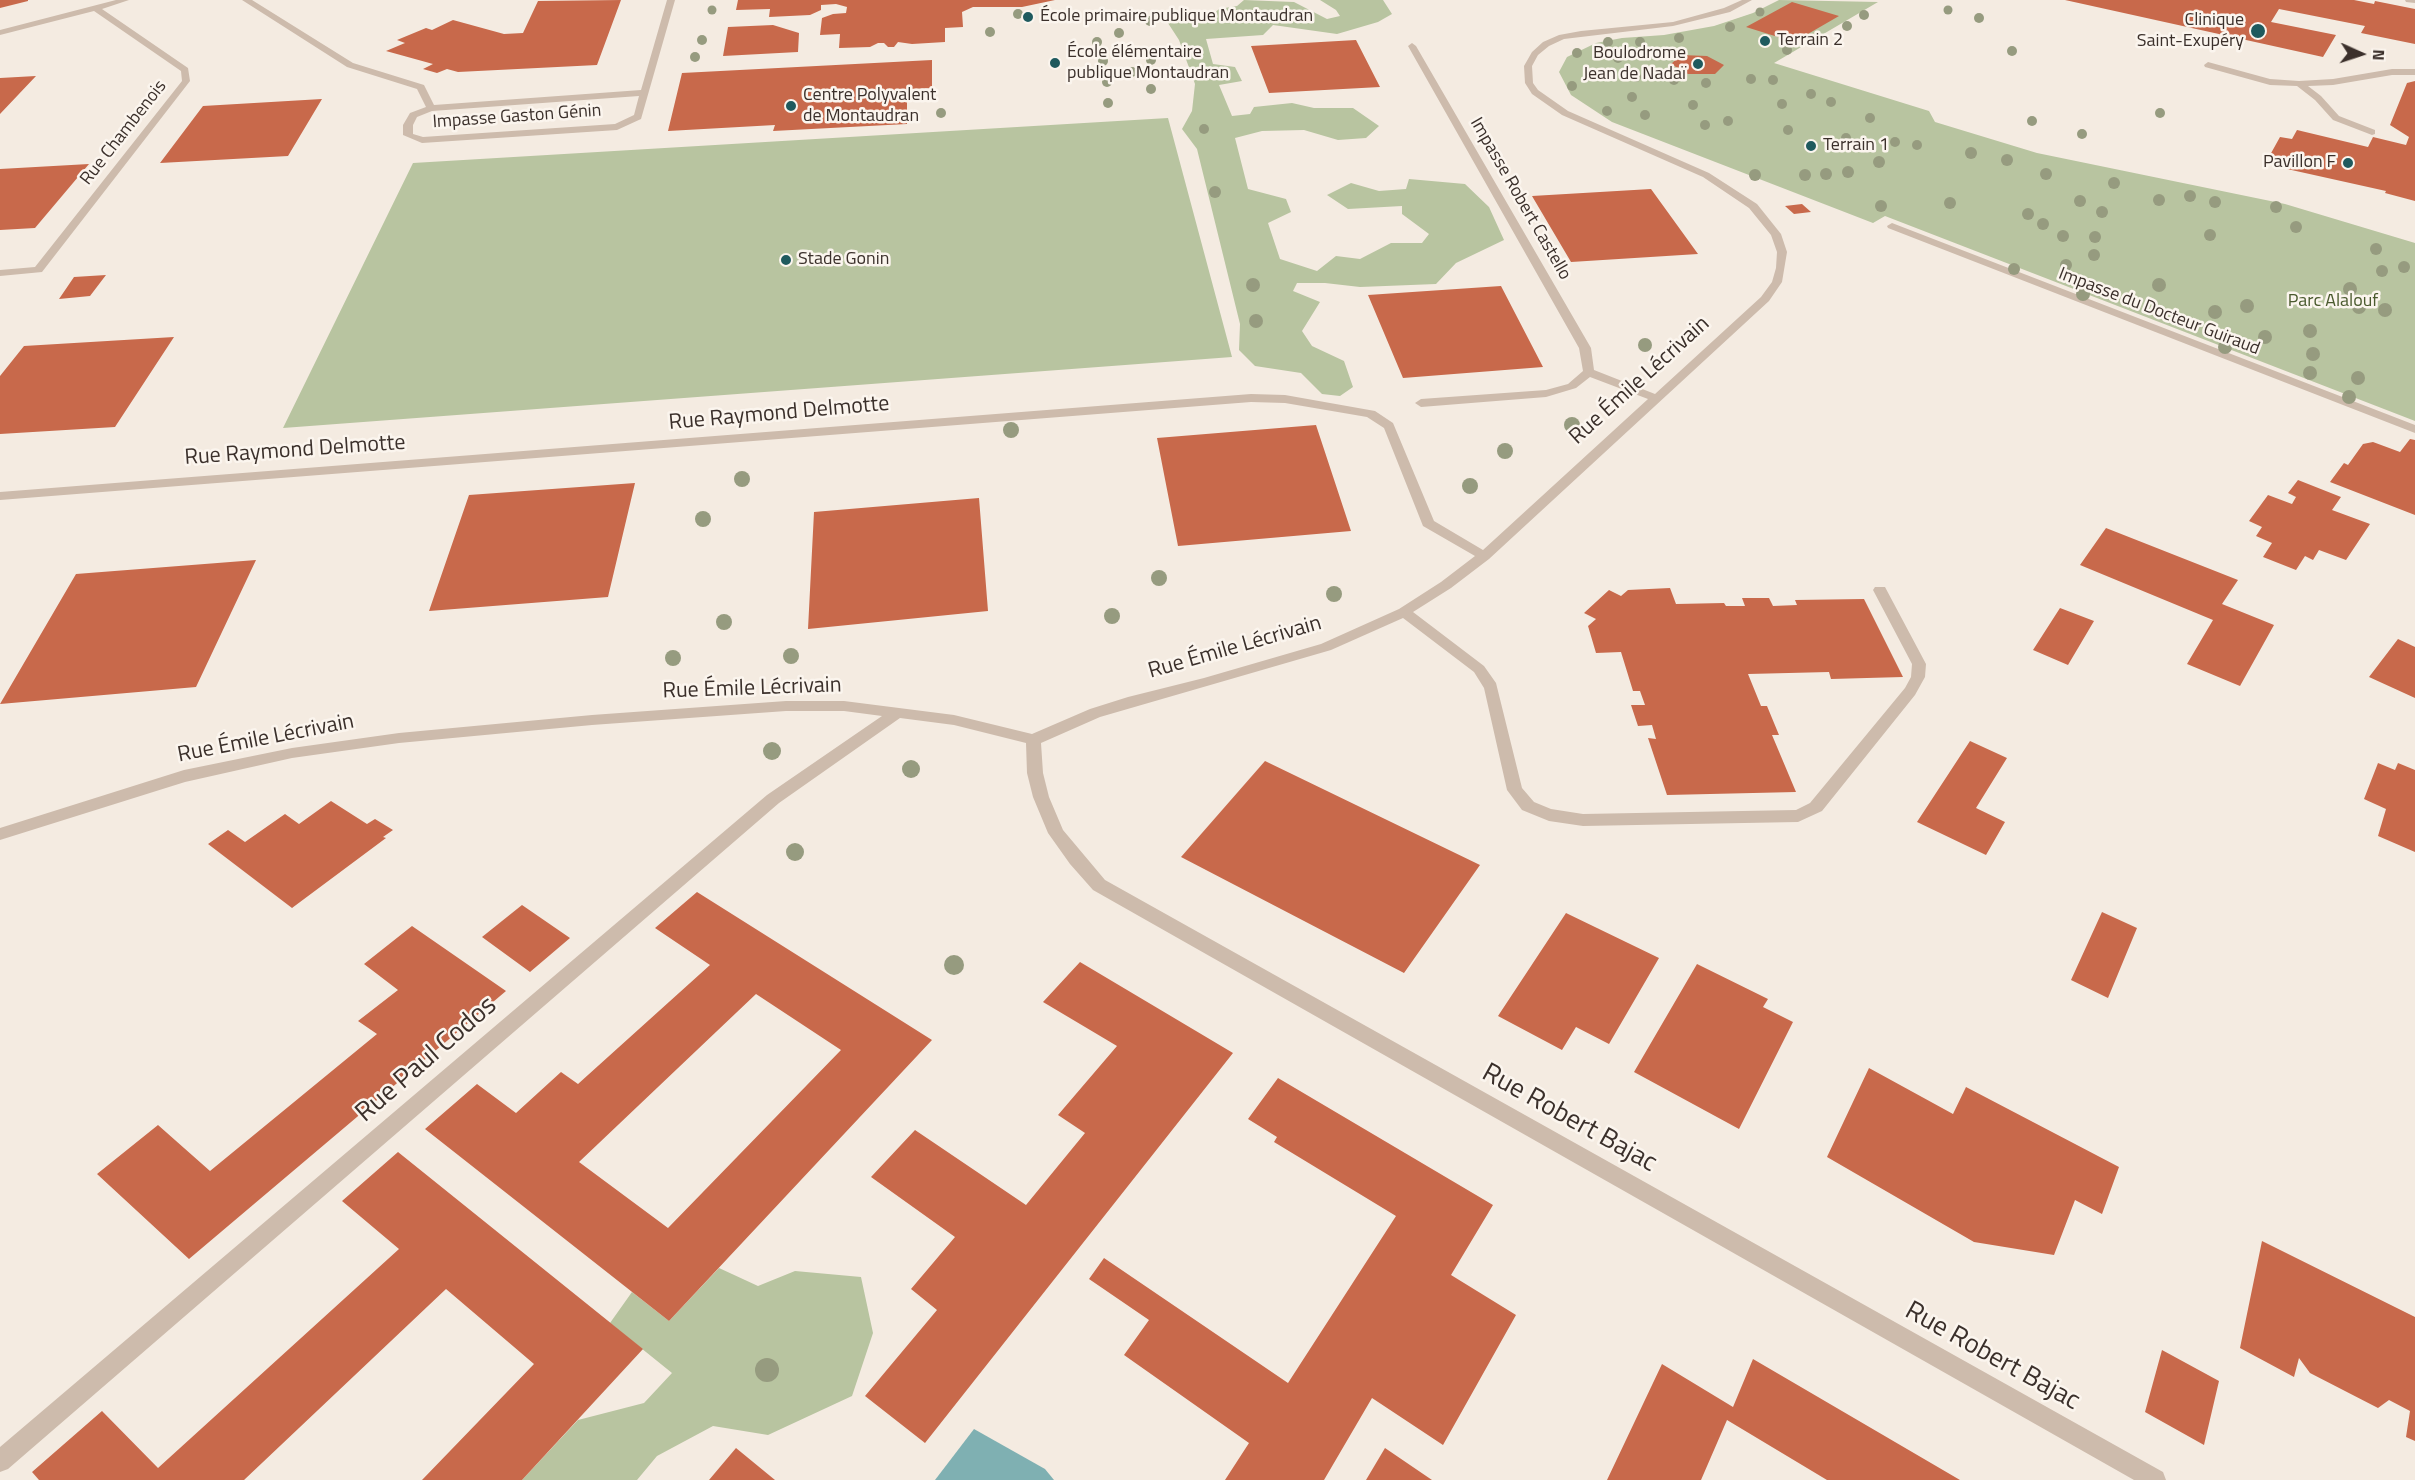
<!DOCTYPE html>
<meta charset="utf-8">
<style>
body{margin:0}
#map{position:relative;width:2415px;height:1480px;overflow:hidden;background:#f4ebe1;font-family:"Titillium Web",sans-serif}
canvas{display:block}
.north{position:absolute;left:2331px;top:24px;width:60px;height:60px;-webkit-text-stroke:4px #fbf5ee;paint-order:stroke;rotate:93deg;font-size:16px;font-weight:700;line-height:24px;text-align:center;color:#3b302b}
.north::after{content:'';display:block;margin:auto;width:21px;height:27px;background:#3b302b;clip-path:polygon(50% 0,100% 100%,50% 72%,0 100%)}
</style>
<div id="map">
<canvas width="2415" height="1480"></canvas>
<div class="north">N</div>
</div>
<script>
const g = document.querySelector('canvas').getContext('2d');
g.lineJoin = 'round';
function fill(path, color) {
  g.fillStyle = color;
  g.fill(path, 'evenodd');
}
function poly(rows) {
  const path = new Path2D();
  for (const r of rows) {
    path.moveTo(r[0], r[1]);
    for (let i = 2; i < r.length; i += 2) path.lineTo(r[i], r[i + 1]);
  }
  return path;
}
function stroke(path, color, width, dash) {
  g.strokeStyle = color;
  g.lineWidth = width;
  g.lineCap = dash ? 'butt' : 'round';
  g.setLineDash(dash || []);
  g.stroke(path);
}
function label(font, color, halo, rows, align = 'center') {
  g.font = font + ' "Titillium Web",sans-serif';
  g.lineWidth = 5;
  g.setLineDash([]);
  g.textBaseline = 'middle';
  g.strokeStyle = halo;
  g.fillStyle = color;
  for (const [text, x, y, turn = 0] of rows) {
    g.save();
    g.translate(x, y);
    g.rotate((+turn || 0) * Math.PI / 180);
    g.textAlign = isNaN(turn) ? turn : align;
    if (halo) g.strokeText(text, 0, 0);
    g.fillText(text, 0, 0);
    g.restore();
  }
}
fill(poly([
 [1244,0,1294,2,1327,19,1340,16,1336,10,1320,0,1383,0,1392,14,1378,22,1337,34,1273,25,1263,35,1206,39,1213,64,1235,67,1242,81,1219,85,1232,116,1250,114,1254,107,1292,103,1314,108,1353,108,1379,126,1366,138,1338,140,1304,130,1262,131,1235,138,1248,189,1286,199,1291,212,1268,223,1280,259,1317,271,1336,256,1360,259,1391,243,1422,243,1429,234,1402,214,1402,206,1348,209,1327,195,1351,183,1379,191,1406,189,1409,179,1465,184,1489,207,1504,240,1456,263,1436,284,1360,287,1325,283,1297,283,1293,291,1320,302,1302,331,1312,346,1344,361,1353,387,1340,396,1322,394,1301,373,1255,366,1239,350,1240,324,1197,149,1182,129,1192,111,1195,84,1179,40,1166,20,1180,14,1211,16,1219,9,1237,6],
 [1779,0,1878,2,1774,63,1929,111,1935,122,2037,153,2285,204,2415,243,2415,421,1885,216,1873,223,1612,122,1571,95,1559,72,1567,57,1596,43,1622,38,1664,35,1714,26,1753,13],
 [1168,118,1232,357,283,428,413,163],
 [719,1268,758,1286,795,1271,861,1277,873,1333,852,1396,768,1435,713,1426,657,1456,637,1480,522,1480,578,1420,644,1403,672,1373,610,1323,632,1292,669,1321]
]), '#b8c4a0');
fill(poly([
 [974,1429,1045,1469,1054,1480,935,1480]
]), '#7fb0b2');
fill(poly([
 [0,0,28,0,28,1,0,8],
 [621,0,597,65,458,72,447,69,437,73,423,69,433,64,386,51,405,43,397,40,426,28,432,30,453,20,504,34,523,33,538,1],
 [738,0,1055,0,1022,7,973,7,962,12,963,27,945,28,945,42,912,44,898,42,894,47,888,47,884,43,878,43,870,47,839,48,840,34,820,35,822,18,833,14,846,13,847,7,836,4,821,5,821,10,810,15,769,17,770,9,736,10],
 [2065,0,2354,0,2374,4,2375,1,2415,9,2415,44,2361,33,2365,26,2279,9,2271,22,2336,35,2323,57],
 [1792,2,1839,16,1794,42,1746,27],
 [773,25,799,33,798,52,723,56,728,27],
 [1356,40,1380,87,1269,93,1251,46],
 [1681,55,1707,56,1724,65,1715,74,1688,74,1671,64],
 [932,60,932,88,907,89,907,124,773,131,775,125,668,131,682,73],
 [36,76,0,114,0,78],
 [2415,81,2415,201,2385,193,2386,191,2278,167,2283,158,2270,155,2280,137,2292,139,2297,130,2368,147,2373,137,2406,145,2409,137,2390,125,2407,83],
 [322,99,288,156,160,163,203,106],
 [89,164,35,228,0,230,0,169],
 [1651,189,1698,254,1571,262,1532,196],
 [1802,204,1811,212,1794,214,1785,206],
 [106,275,90,296,59,299,74,277],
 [1501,286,1543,367,1403,378,1368,295],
 [174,337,115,427,0,434,0,376,24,346],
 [1316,425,1351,531,1178,546,1157,438],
 [2410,439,2415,440,2415,515,2330,482,2344,463,2348,465,2363,444,2373,442,2400,452],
 [2298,480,2341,497,2332,510,2370,524,2346,560,2319,550,2313,560,2305,556,2296,570,2263,557,2272,543,2256,536,2262,527,2249,521,2268,495,2292,504,2296,497,2288,493],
 [635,483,608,597,429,611,469,495],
 [979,498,988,611,808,629,814,512],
 [2106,528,2238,580,2222,604,2274,625,2240,686,2187,664,2213,620,2080,565],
 [256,560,196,687,0,704,76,574],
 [1670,588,1676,604,1724,603,1726,606,1745,606,1742,598,1769,598,1773,606,1797,605,1795,600,1864,599,1903,677,1831,679,1829,672,1748,674,1761,706,1767,706,1779,735,1772,735,1796,792,1667,795,1648,738,1656,739,1652,725,1638,726,1631,705,1645,705,1640,691,1633,691,1621,652,1596,653,1588,626,1596,619,1584,613,1609,590,1621,596,1628,590],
 [2060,608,2094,621,2068,665,2033,650],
 [2398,639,2415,647,2415,698,2369,677],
 [1970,741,2007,758,1976,808,2005,822,1986,855,1917,822],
 [1265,761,1480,865,1404,973,1181,857],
 [2378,763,2395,770,2398,763,2415,770,2415,852,2378,836,2386,809,2364,799],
 [331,801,367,824,375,819,393,830,383,837,386,838,292,908,208,844,228,830,245,842,285,814,299,824],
 [697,892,932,1040,669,1321,425,1129,477,1084,516,1113,561,1072,578,1084,710,965,655,928],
 [756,994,841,1050,668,1228,579,1162],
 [522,905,570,938,530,972,482,937],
 [2102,912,2137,928,2108,998,2071,980],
 [1566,913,1659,958,1609,1044,1576,1027,1562,1050,1498,1016],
 [412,926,506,991,189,1259,97,1174,158,1125,210,1171,377,1034,358,1021,398,990,364,964],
 [1080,962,1233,1053,925,1443,865,1396,937,1310,911,1289,955,1237,871,1177,915,1130,1026,1205,1085,1133,1058,1115,1117,1046,1043,1002],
 [1697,964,1768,999,1763,1007,1793,1022,1739,1129,1634,1072],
 [1869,1068,1953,1114,1966,1087,2119,1167,2102,1214,2075,1200,2054,1255,1974,1242,1827,1157],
 [1278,1078,1493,1205,1451,1275,1516,1315,1443,1445,1372,1398,1324,1480,1225,1480,1249,1443,1124,1355,1149,1320,1089,1279,1104,1258,1288,1383,1396,1216,1274,1142,1277,1137,1248,1119],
 [398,1152,643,1349,522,1480,422,1480,534,1364,446,1289,244,1480,39,1480,32,1472,102,1411,158,1468,399,1249,342,1201],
 [2262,1241,2415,1317,2415,1441,2406,1437,2410,1411,2389,1400,2378,1408,2310,1373,2299,1358,2294,1377,2240,1348],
 [2162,1350,2219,1381,2204,1445,2145,1412],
 [1753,1359,1960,1480,1827,1480,1727,1420,1701,1480,1607,1480,1662,1364,1733,1407],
 [736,1448,775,1480,709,1480],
 [1385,1448,1432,1480,1366,1480]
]), '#c8694b');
fill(poly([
 [116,0,129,0,102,9,188,68,190,81,42,272,0,276,0,270,35,267,182,81,181,71,94,11,0,35,0,30,116,0],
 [242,0,252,0,353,63,424,85,434,105,641,90,667,0,675,0,641,119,617,130,422,143,403,135,403,125,410,113,426,107,417,89,347,67,242,0],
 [639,96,634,115,615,124,423,137,413,134,413,125,417,117,432,111,639,96],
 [1742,0,1752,0,1730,12,1673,26,1564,39,1549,46,1538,55,1532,66,1533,83,1538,90,1568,111,1709,173,1757,204,1781,234,1787,252,1782,282,1769,301,1489,559,1451,588,1413,612,1484,666,1496,683,1522,788,1534,802,1551,809,1583,814,1796,810,1810,803,1905,688,1911,677,1912,664,1873,590,1875,587,1885,587,1926,664,1925,677,1915,695,1822,811,1798,822,1583,826,1549,821,1522,810,1507,790,1484,688,1474,672,1403,618,1331,650,1100,717,1041,743,1043,773,1049,797,1063,830,1105,880,2163,1472,2166,1480,2134,1480,1093,890,1070,864,1048,833,1033,797,1027,773,1026,743,954,725,900,718,779,803,8,1469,0,1472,0,1447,767,795,882,716,844,711,786,711,592,725,399,743,292,758,185,782,0,840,0,828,184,770,292,748,399,733,592,715,786,701,844,701,954,715,1032,734,1090,709,1128,697,1204,678,1321,644,1399,609,1441,582,1475,556,1423,526,1384,428,1367,417,1285,403,1251,402,0,500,0,492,1251,394,1285,395,1375,411,1393,423,1434,521,1483,550,1648,399,1590,377,1576,388,1546,397,1421,407,1415,403,1421,399,1546,390,1568,384,1583,371,1579,348,1408,46,1412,43,1416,46,1591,348,1594,370,1655,394,1761,297,1772,282,1776,268,1777,252,1771,235,1749,208,1703,177,1562,115,1532,94,1525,83,1524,66,1532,52,1543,42,1559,35,1581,31,1673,22,1724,8,1742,0],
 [2405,0,2415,0,2415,3,2406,2,2405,0],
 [2208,62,2270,79,2299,81,2333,79,2392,69,2415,69,2415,75,2392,75,2333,85,2308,86,2321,96,2339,116,2375,130,2375,134,2372,135,2333,120,2315,100,2297,86,2270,85,2205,67,2204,65,2208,62],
 [1892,223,2415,425,2415,433,1888,228,1887,226,1892,223]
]), '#cdbbac');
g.fillStyle = '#969b7f';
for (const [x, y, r] of [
 [712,10,4.5],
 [1044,10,4.5],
 [1948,10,4.5],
 [1760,12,4.5],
 [1018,14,5],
 [1864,15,5],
 [1061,18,5],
 [1979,18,5],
 [1150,21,5],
 [1847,26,5],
 [1730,27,5],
 [990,32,5],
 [1119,33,5],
 [1679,38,5],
 [702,40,5],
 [1813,41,5],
 [1097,42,5],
 [1608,42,5],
 [1640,42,5],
 [1787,50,5],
 [1123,51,5],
 [2012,51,5],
 [1577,53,5],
 [695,57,5],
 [1618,58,5],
 [1151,60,5],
 [1103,61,5],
 [1132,72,5],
 [1606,73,5],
 [1636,77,5],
 [1751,79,5],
 [1674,80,5],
 [1773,80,5],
 [1107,82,5],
 [1706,83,5],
 [1572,86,5],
 [1151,89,5],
 [1811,94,5],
 [1632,97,5],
 [1831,102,5],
 [1108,103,5],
 [1782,104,5],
 [1693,105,5],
 [1607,111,5],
 [941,113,5],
 [2160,113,5],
 [1645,115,5],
 [1870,118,5],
 [1728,121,5],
 [2032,121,5],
 [1705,125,5],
 [1204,129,5],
 [1788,130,5],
 [2082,134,5],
 [1846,138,5],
 [1895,142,5],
 [1917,145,5],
 [1971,153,6],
 [2007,160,6],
 [1879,162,6],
 [1848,172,6],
 [1826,174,6],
 [2046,174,6],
 [1755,175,6],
 [1805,175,6],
 [2114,183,6],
 [1215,192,6],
 [2190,196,6],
 [2159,200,6],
 [2080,201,6],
 [2215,202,6],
 [1950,203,6],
 [1881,206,6],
 [2276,207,6],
 [2102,212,6],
 [2028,214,6],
 [2043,224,6],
 [2296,227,6],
 [2210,235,6],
 [2063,236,6],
 [2095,237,6],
 [2376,249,6],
 [2094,255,6],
 [2066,265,6],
 [2404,267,6],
 [2014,269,6],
 [2382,271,6],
 [1253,285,7],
 [2159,285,7],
 [2350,289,7],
 [2083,294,7],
 [2247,306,7],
 [2359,307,7],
 [2385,310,7],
 [2215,312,7],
 [1256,321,7],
 [2310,331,7],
 [2265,337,7],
 [1645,345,7],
 [2225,347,7],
 [2313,354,7],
 [2310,373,7],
 [2358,378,7],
 [2349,397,7],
 [1572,425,8],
 [1011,430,8],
 [1505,451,8],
 [742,479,8],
 [1470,486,8],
 [703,519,8],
 [1159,578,8],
 [1334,594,8],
 [1112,616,8],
 [724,622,8],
 [791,656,8],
 [673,658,8],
 [772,751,9],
 [911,769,9],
 [795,852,9],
 [954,965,10],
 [767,1370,12]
]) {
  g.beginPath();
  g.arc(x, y, r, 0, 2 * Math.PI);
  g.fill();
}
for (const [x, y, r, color] of [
 [1028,17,6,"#1f5a5e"],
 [2258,31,8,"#1f5a5e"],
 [1765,41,6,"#1f5a5e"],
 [1055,63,6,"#1f5a5e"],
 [1698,64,6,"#1f5a5e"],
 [791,106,6,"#1f5a5e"],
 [1811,146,6,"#1f5a5e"],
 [2348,163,6,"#1f5a5e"],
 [786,260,6,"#1f5a5e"]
]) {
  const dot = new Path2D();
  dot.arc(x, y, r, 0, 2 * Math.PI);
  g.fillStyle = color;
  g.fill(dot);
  stroke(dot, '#fbf5ee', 2);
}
label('18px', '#3b302b', '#fbf5ee', [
 ["École primaire publique Montaudran",1040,17],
 ["Clinique",2244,21,"right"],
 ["Saint-Exupéry",2244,42,"right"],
 ["Terrain 2",1777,41],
 ["École élémentaire",1067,53],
 ["publique Montaudran",1067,74],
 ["Boulodrome",1686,54,"right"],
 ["Jean de Nadaï",1686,75,"right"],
 ["Centre Polyvalent",803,96],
 ["de Montaudran",803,117],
 ["Terrain 1",1823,146],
 ["Pavillon F",2336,163,"right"],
 ["Stade Gonin",798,260]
], 'left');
label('18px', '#3b302b', '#fbf5ee', [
 ["Impasse Gaston Génin",517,117,-4],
 ["Rue Chambenois",124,133,-52],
 ["Impasse Robert Castello",1520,199,60],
 ["Impasse du Docteur Guiraud",2159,312,21]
]);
label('18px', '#4a5a2e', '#fbf5ee', [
 ["Parc Alalouf",2333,302]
]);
label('22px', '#3b302b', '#fbf5ee', [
 ["Rue Émile Lécrivain",1640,381,-42],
 ["Rue Raymond Delmotte",779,414,-5],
 ["Rue Raymond Delmotte",295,451,-4],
 ["Rue Émile Lécrivain",1235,648,-16],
 ["Rue Émile Lécrivain",752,689,-2],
 ["Rue Émile Lécrivain",266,739,-11]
]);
label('27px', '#3b302b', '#fbf5ee', [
 ["Rue Paul Codos",427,1060,-41],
 ["Rue Robert Bajac",1569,1119,29],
 ["Rue Robert Bajac",1992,1357,29]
]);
</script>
